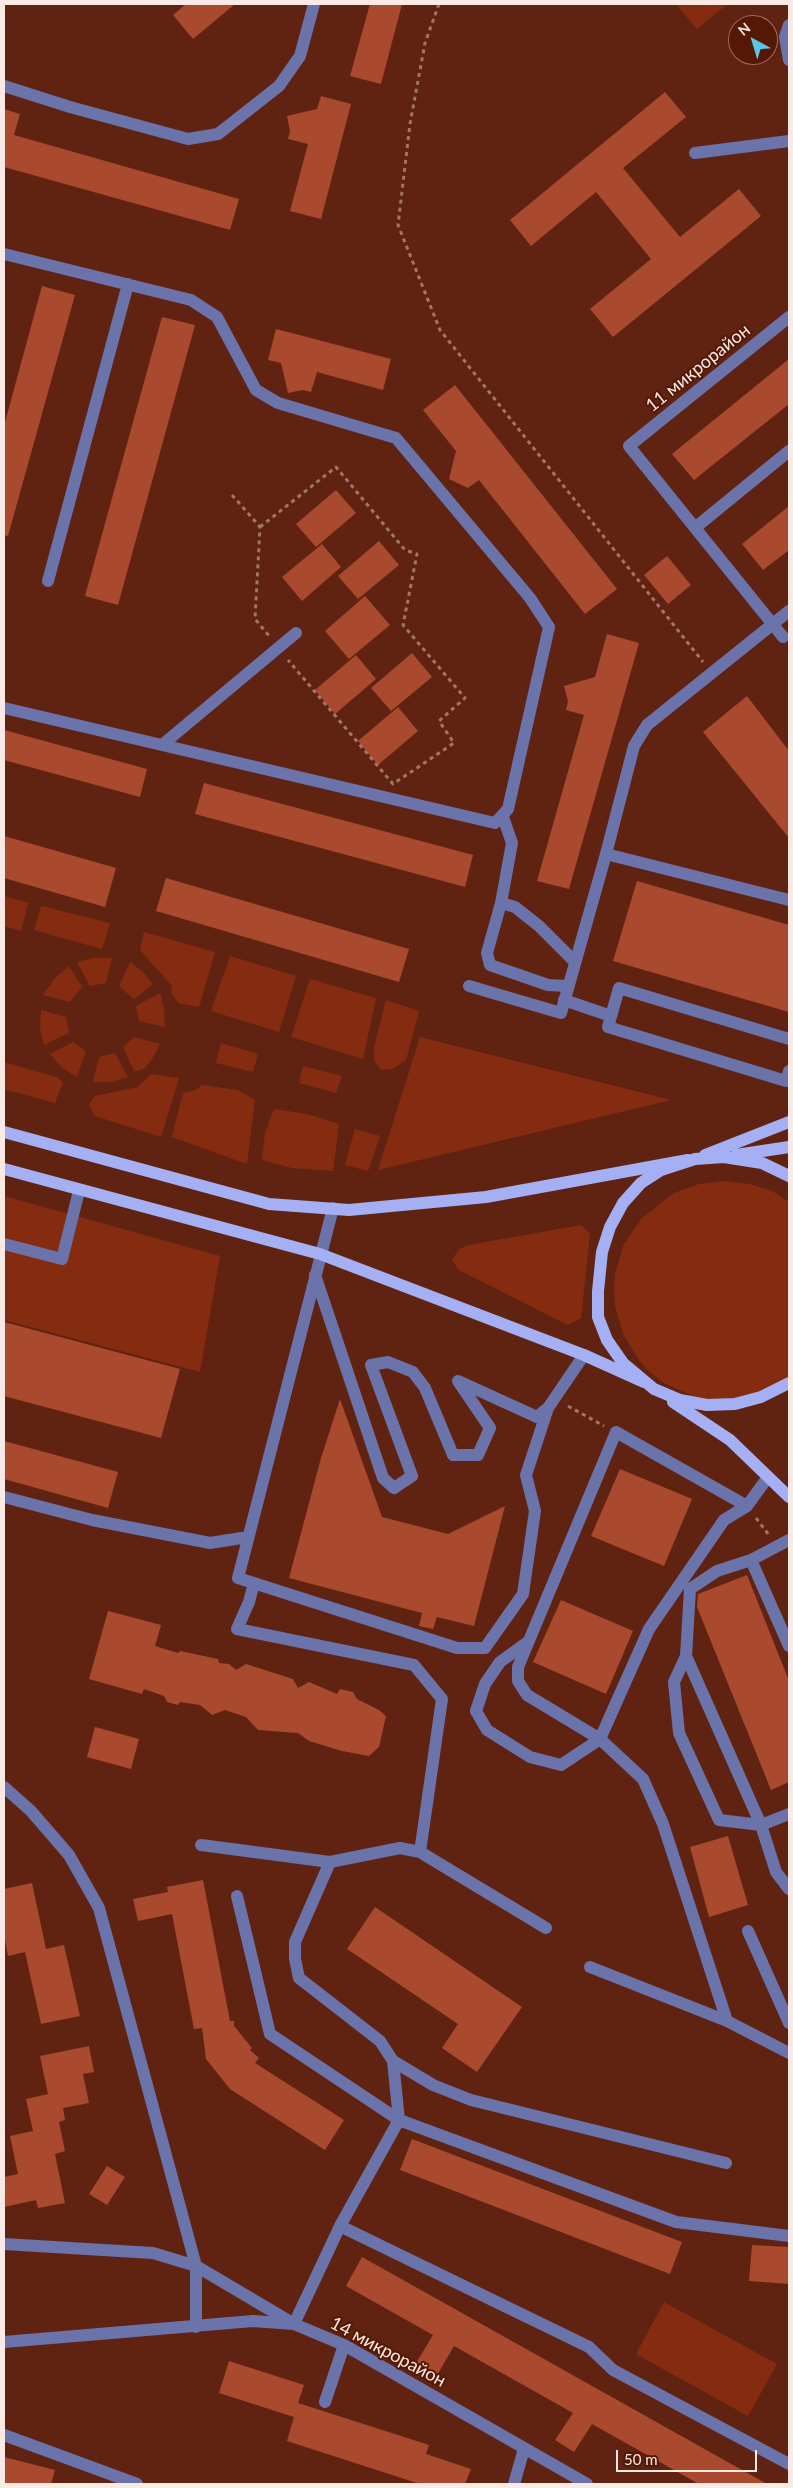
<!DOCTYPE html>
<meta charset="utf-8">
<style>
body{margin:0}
#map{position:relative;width:793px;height:2488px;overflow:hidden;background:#612311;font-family:Lato,sans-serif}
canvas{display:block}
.frame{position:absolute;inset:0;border:5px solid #faeae5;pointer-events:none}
.north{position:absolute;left:728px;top:15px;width:50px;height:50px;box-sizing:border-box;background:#551805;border:1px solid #976c5f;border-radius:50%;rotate:321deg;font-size:14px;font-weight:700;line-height:20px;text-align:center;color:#faeae5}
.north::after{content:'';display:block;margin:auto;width:18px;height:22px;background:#59c8e4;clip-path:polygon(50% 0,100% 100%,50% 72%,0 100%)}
.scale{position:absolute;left:616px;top:2450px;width:141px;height:22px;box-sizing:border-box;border:2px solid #faeae5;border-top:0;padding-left:6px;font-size:15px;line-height:18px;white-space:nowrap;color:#faeae5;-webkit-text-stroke:4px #551805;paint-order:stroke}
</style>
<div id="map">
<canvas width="793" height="2488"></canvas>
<div class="frame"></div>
<div class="north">N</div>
<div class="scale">50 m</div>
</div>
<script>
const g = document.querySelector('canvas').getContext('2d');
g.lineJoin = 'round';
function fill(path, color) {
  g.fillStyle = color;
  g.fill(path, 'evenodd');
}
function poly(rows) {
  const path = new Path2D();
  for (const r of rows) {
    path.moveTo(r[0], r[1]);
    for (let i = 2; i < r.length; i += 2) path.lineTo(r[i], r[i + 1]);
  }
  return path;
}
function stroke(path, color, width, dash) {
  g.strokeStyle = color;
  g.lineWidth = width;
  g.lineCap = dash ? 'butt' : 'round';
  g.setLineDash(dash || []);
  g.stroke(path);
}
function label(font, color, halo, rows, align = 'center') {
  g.font = font + ' Lato,sans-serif';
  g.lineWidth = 4;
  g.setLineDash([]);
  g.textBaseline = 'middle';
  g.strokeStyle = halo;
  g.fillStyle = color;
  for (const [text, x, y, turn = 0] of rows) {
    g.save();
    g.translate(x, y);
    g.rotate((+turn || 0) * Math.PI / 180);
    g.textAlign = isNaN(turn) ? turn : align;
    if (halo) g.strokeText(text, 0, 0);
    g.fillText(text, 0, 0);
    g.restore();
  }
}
fill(poly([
 [676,4,727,4,697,29],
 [4,896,28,903,21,931,4,926],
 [41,906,110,923,102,949,34,930],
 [144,932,215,952,199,1007,178,1003,171,992,172,986,140,950],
 [230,956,296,976,279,1032,211,1011],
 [94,958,112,958,106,983,90,986,77,962],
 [130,962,144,973,153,984,134,999,119,986],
 [69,966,82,987,70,1002,43,995,55,978],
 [310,979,376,998,363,1059,291,1037],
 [160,993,164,1009,165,1027,139,1021,136,1006],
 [386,1000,419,1011,406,1060,393,1069,381,1070,374,1060,374,1048],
 [41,1010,66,1017,69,1033,44,1045,40,1029],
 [134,1037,160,1044,152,1059,144,1069,134,1071,123,1047],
 [420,1037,671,1100,378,1170],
 [73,1042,86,1051,77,1077,62,1068,50,1054],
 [221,1043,258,1054,253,1072,216,1063],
 [115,1053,128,1077,112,1082,93,1082,99,1057],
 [4,1062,56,1077,63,1082,55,1103,4,1089],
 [303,1066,342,1076,336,1093,299,1083],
 [151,1074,179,1078,161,1137,95,1116,89,1105,95,1096,138,1087],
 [202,1085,238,1090,255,1100,247,1164,172,1137,183,1093,196,1090],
 [274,1109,307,1114,339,1124,333,1171,292,1168,262,1160,265,1133],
 [355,1129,380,1136,368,1171,345,1165],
 [724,1181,750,1184,774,1192,789,1202,789,1378,783,1384,734,1400,709,1400,693,1396,664,1383,652,1374,641,1363,624,1336,615,1306,614,1290,615,1274,624,1244,642,1218,674,1193,699,1184],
 [4,1196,220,1256,200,1372,4,1320],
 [581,1225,590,1234,581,1318,568,1325,459,1270,452,1260,459,1249,469,1245],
 [664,2302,777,2364,748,2416,636,2354]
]), '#852c10');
fill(poly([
 [186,4,235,4,193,39,173,15],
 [370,4,402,4,381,84,350,76],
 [665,92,686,117,623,168,680,237,739,189,761,216,613,337,590,309,651,259,596,192,531,246,510,220],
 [321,96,351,104,321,219,290,211,308,144,288,139,290,131,287,116,317,109],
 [4,109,20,114,14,135,239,199,230,230,4,167],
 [42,286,75,295,8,536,4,535,4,426],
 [162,317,195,325,118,605,85,596],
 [276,329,391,359,383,390,317,372,311,392,303,390,288,393,281,363,268,360],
 [789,359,789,404,694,480,672,454],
 [455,385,617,589,585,614,479,480,468,488,449,479,456,451,423,410],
 [336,490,356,513,316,547,296,524],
 [789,506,789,550,763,570,742,544],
 [379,541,399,565,358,599,338,576],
 [322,544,341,567,302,601,282,577],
 [667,556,691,585,668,604,644,575],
 [365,596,390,625,349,659,325,631],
 [607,634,639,643,569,889,537,881,584,715,566,710,568,701,564,686,595,677],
 [412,653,432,677,391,711,371,688],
 [356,655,376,679,335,714,315,690],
 [747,696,789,751,789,838,703,732],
 [398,707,418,731,378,765,358,741],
 [4,730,147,769,140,797,4,760],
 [204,783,473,855,465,887,195,814],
 [4,836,116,868,105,907,4,878],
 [166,878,409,949,399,982,156,911],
 [637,881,789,925,789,1012,613,961],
 [4,1322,180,1369,161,1438,4,1396],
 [340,1399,382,1517,448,1534,505,1506,474,1626,437,1617,433,1629,419,1626,422,1613,289,1578,321,1458],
 [4,1441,118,1472,108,1508,4,1479],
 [620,1469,692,1499,664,1566,591,1536],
 [747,1575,789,1681,789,1782,771,1790,697,1607,698,1594],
 [561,1600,633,1631,606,1694,533,1662],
 [108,1611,161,1625,155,1646,178,1653,180,1651,218,1659,219,1663,229,1664,236,1670,246,1664,293,1679,298,1688,309,1682,337,1694,340,1689,353,1692,357,1699,379,1710,386,1716,379,1747,369,1756,342,1751,309,1741,298,1733,258,1730,246,1717,225,1710,212,1715,200,1705,180,1702,178,1705,167,1702,164,1696,144,1689,142,1694,89,1679],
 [95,1727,139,1739,131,1769,87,1757],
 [728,1836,748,1905,709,1917,690,1847],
 [203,1880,230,2021,234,2021,234,2026,252,2048,250,2050,259,2058,255,2063,344,2120,325,2150,230,2089,206,2059,202,2028,194,2029,172,1914,138,1921,133,1899,168,1892,167,1887],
 [32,1883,46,1949,64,1945,80,2016,41,2024,25,1952,8,1956,4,1934,4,1889],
 [375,1907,522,2007,477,2072,442,2048,458,2024,347,1949],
 [89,2046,94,2072,83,2074,89,2103,63,2108,65,2120,59,2122,65,2151,55,2154,65,2203,38,2208,36,2200,4,2207,4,2177,18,2174,10,2136,33,2131,26,2099,48,2094,40,2056],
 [412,2139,682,2242,670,2274,400,2170],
 [107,2166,125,2177,107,2205,89,2194],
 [752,2245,789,2247,789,2284,749,2281],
 [362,2257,767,2484,699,2484,592,2424,574,2452,555,2440,573,2413,454,2346,436,2377,415,2365,433,2335,346,2286],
 [229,2361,304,2385,298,2403,429,2445,426,2454,471,2469,465,2484,420,2484,287,2441,294,2417,219,2393],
 [4,2457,55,2470,51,2484,4,2484]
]), '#a94a2e');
stroke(poly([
 [439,4,425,43,410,124,398,225,440,330,703,662],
 [232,495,260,527,255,619,270,637],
 [260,527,336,467,405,550,417,554,403,625,465,698,439,721,454,743,393,784,288,660],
 [568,1406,604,1426],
 [756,1518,769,1535]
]), '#a17669', 3, [4, 4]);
stroke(poly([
 [789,25,785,37,789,60],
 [4,86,70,107,188,139,218,134,279,86,300,56,314,4],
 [695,153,789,141],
 [4,254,191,300,217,317,256,390,278,403,396,438,530,598,549,627,508,809,495,823,4,708],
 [696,527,789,451],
 [48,581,128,284],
 [783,637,629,446,789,317],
 [162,745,296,633],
 [503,817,512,843,501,903,515,907,539,926,574,961],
 [606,854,789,900],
 [501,903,487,953,490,965,548,985,567,986],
 [469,986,561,1013,606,854,634,746,647,725,789,611],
 [564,1000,611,1016],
 [789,1039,619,988,608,1027,786,1081,789,1071],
 [333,1208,238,1578,457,1648,485,1648,523,1594,535,1511,526,1475,548,1408],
 [4,1244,62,1259,79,1191],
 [315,1275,383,1478,394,1488,412,1476,371,1365,388,1362,413,1372,425,1388,453,1455,478,1455,490,1428,458,1381,537,1417,548,1408,584,1355],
 [4,1497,92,1520,210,1543,248,1537],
 [751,1560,789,1646],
 [254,1583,249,1602,237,1629,414,1665,442,1699,420,1852],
 [529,1641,500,1662,485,1684,476,1711,487,1730,530,1757,561,1765,600,1739,649,1629,724,1520,747,1506,768,1477],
 [686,1656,690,1589,717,1571,751,1560,789,1540],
 [4,1787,31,1811,69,1855,99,1908,196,2266,196,2327],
 [789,1814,761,1825,719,1820,679,1733,674,1682,686,1656,761,1825,776,1872,789,1889],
 [201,1845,330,1862],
 [237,1896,270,2034,399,2120],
 [748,1931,789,2023],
 [590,1967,727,2021,789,2053],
 [727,2021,663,1824,643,1779,600,1739,527,1695,518,1681,518,1667,616,1432,747,1506],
 [393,2061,433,2085,471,2100,726,2163],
 [399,2120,393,2061,380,2041,299,1978,295,1959,295,1942,330,1862,400,1848,420,1852,546,1928],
 [340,2226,399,2120,676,2222,789,2236],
 [4,2244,153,2253,196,2266,294,2324,340,2226,589,2347,613,2370,789,2464],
 [4,2342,253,2321,294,2324,344,2345,587,2484],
 [325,2402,344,2345],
 [4,2435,137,2484],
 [514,2484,524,2449]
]), '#6b73ab', 12);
stroke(poly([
 [4,1132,269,1204,349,1210,486,1197,688,1160],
 [705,1155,789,1122],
 [736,1155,789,1147],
 [4,1169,320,1254,584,1355,644,1382],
 [789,1176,762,1163,724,1157,695,1159,661,1170,641,1183,623,1203,610,1227,602,1252,598,1291,598,1317,607,1340,623,1363,654,1389,680,1400,707,1405,735,1404,761,1397,789,1383],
 [673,1402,730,1440,789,1497]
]), '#a5aff3', 12);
label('18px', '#faeae5', '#551805', [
 ["11 микрорайон",698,368,-39],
 ["14 микрорайон",388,2352,28]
]);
</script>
